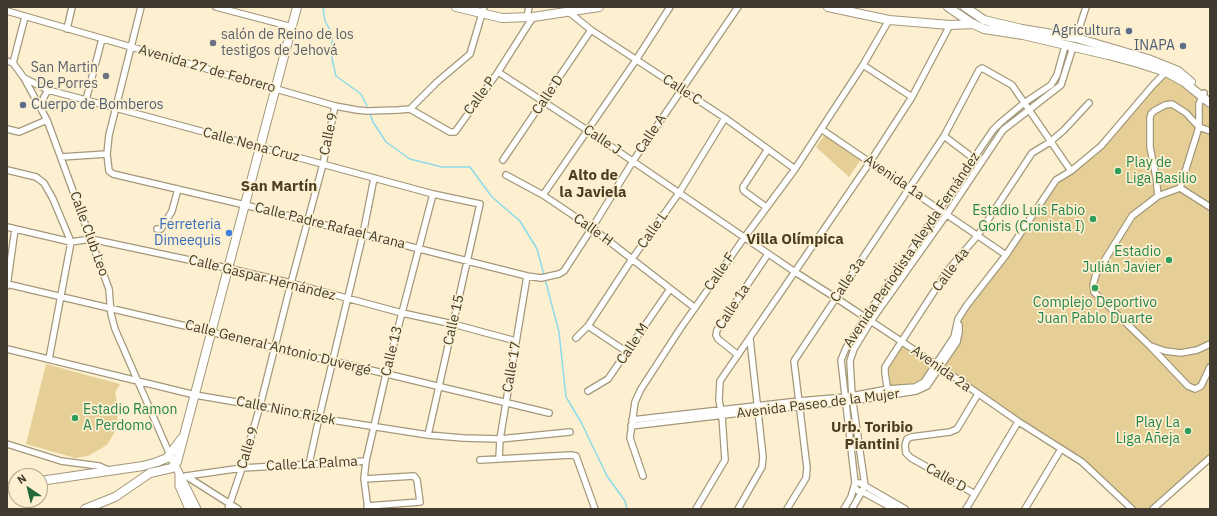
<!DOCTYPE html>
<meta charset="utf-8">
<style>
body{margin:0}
#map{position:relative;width:1217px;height:516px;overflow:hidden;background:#fdf0d0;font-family:"IBM Plex Sans",sans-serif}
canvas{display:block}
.frame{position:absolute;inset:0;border:8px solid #403b2e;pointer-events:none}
.north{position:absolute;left:8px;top:468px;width:40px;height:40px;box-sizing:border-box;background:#fdf0d0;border:1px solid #b1a88f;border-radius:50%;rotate:325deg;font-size:11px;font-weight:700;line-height:16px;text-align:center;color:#403b2e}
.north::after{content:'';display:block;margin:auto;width:14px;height:18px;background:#226a37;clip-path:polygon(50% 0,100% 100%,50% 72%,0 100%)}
</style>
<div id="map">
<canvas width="1217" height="516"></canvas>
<div class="frame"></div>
<div class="north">N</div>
</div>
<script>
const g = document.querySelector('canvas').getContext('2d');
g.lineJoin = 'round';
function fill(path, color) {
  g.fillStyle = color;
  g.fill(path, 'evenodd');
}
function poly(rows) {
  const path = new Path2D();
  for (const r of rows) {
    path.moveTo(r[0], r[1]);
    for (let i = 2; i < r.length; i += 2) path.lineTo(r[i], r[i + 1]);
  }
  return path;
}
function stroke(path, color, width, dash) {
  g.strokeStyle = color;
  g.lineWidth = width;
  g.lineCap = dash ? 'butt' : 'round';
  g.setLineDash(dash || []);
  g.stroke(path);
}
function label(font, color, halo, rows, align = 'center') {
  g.font = font + ' "IBM Plex Sans",sans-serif';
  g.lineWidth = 3.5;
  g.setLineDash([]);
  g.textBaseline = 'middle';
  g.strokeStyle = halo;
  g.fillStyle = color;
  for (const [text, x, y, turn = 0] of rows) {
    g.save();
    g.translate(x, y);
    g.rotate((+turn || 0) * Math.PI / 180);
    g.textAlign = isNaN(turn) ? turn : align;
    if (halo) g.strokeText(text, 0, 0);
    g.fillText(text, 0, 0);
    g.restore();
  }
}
fill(poly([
 [1163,72,1210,104,1210,458,1153,509,1132,509,1082,462,936,364,954,337,958,319,1056,180,1101,146],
 [825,134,861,159,849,177,816,147],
 [902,346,932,365,920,382,890,386,889,366],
 [46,364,120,384,115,393,118,407,117,428,107,445,88,456,75,458,26,444]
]), '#e5cf96');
stroke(poly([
 [323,7,325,21,332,34,332,59,336,76,361,94,367,106],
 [370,114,373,122,386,142,410,159,442,167,470,167,492,197,520,221,537,249,544,275],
 [545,279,559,332,566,397,581,422,607,476,625,501,627,509]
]), '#8cd9e8', 1.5);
const minor = poly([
 [141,7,109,135,107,154,109,171,113,174,245,205,527,276,541,278,559,274,564,271,592,228,633,161,738,7],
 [216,7,292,27],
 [7,11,335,106,357,110,367,111,398,110,410,109],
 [569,12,591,30,725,118,795,169],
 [527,17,529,7],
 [67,29,72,7],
 [1076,38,1086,7],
 [7,61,13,63],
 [13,63,24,78,47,120,109,289,111,314,115,329,170,455],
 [13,63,25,17],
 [863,65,912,97],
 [498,72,587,130,795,272,836,298,940,367,1019,422,1082,462,1132,509],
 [24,78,48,90,86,100,433,194,480,204,428,435],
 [86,100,102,39],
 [40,107,44,97,48,90],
 [410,109,450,132,455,132,498,72,533,17],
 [410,109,437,82,470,54,484,7],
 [7,129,19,132,47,120],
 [821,129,1006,255],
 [944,136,973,158],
 [61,157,107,154],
 [503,160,591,30],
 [7,170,36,177,44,183,53,199,71,242,49,359],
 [506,175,543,195,592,228,695,308],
 [1180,188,1158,196,1132,216,1096,274,1093,285,1094,292,1150,346,1188,386,1195,389,1201,386,1210,367],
 [1180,188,1199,127,1199,104,1204,93],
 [1180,188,1210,207],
 [543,195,636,60,670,7],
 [1158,196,1156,177,1150,147,1150,118,1151,114,1154,111,1165,105,1172,104,1186,113,1199,127,1210,131],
 [766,207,744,191,743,189,743,187,768,149],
 [7,227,71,242,91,239,227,268,291,283,402,313,453,324,516,341],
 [157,229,161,229,172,211,178,189],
 [7,284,211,332,301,355,333,361,549,413],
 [7,286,15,229],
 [588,326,627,352],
 [576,338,588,326,632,259,679,193,725,118],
 [1151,346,1165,351,1181,353,1197,350,1210,344],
 [7,349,195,395,260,406,319,418,428,435,463,438,500,439,570,432],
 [738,355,718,339,716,335,717,330,768,254],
 [588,391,608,379,670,289],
 [888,393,885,373,885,367,948,270,978,235,1032,153,1050,142,1064,130,1089,103],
 [632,420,799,401,846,397,888,389,915,387,924,382,954,337,958,319,967,305,1006,255,1056,180,1071,171,1101,146,1154,84,1167,71],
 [631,426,800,406,847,402,916,391,927,386,957,342,959,332,959,325],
 [7,444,61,461,99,466,108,470],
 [499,459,500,439,527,276],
 [480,460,571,455,576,456,595,509],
 [309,464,319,418,363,234,374,178],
 [186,476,242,468,366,461],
 [186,476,238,509],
 [643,476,630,438,635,402,641,389,680,329,744,238,795,169,863,65,889,20],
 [364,479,414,476,417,480,420,502,367,506],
 [855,483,860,483,905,509],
 [854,487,858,491,863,492,894,509],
 [975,494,911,458,906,453,905,445,907,439,911,437,950,432,957,429,978,394],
 [228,509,242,468,260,406,291,283,323,164,335,106],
 [368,509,364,479,366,461,386,374,433,194],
 [696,509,725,460,722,416,719,400,720,381,870,162,912,97,950,25],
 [738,509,762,467,763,457,750,339],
 [787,509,806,478,807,468,794,361,944,136,979,70,982,68,1012,85,1071,171],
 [844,509,851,497,855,483,841,360,846,348,865,318,993,130,1000,123,1024,103,1051,85,1057,75,1065,46],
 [852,509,865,486,852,396,850,361,854,349,871,321,947,214,1003,130,1061,85,1073,47],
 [966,509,1018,422],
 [1025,509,1061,449],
 [1153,509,1210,458]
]);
const tertiary = poly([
 [170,455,197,509],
 [179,473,179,486,189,509]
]);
const primary = poly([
 [456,7,502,18,533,17,599,7],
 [828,7,889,20,950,25,974,24],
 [948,7,973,24,984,29,1023,35,1108,55,1138,63,1166,72,1184,82,1210,103],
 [965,7,984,20,1022,29,1076,38,1148,59,1178,71,1191,82],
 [40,481,143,466,157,462,167,458,182,438],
 [7,488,16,486],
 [85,509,115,497,150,473,172,468,177,462,297,7]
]);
stroke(minor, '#a3987a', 8);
stroke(tertiary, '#a3987a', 9);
stroke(primary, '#a3987a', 10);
stroke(minor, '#fff', 5.5);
stroke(tertiary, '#fff', 7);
stroke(primary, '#fff', 8);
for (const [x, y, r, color] of [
 [1129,31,4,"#5c6f8a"],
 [213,43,4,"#6b7280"],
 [1183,46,4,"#5c6f8a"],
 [106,76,4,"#6b7280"],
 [23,105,4,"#5c6f8a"],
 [1118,171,4,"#2e9e5b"],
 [1093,219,4,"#2e9e5b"],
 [229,233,4,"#3f7fe0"],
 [1169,260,4,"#2e9e5b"],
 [1095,288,4,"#2e9e5b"],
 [75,418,4,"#2e9e5b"],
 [1188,431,4,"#2e9e5b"]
]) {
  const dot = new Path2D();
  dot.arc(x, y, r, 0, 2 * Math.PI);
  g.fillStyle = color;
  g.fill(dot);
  stroke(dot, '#fdf0d0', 1.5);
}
label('14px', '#4e5e75', '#fdf0d0', [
 ["Agricultura",1121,31],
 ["INAPA",1175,46],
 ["Cuerpo de Bomberos",31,105,"left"]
], 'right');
label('14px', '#5b616d', '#fdf0d0', [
 ["salón de Reino de los",221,35],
 ["testigos de Jehová",221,51],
 ["San Martin",98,68,"right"],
 ["De Porres",98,84,"right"]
], 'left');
label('14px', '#403b2e', '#fdf0d0', [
 ["Avenida 27 de Febrero",207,69,16],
 ["Calle C",682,90,33],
 ["Calle D",548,95,-56],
 ["Calle P",480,96,-54],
 ["Calle 9",329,134,-78],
 ["Calle A",651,134,-56],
 ["Calle J",602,140,34],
 ["Calle Nena Cruz",251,145,15],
 ["Avenida 1a",894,178,34],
 ["Calle Padre Rafael Arana",330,226,14],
 ["Calle H",593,230,36],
 ["Calle L",653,230,-55],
 ["Calle Club Leo",89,234,70],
 ["Avenida Periodista Aleyda Fernández",912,250,-56],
 ["Calle 4a",951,270,-53],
 ["Calle F",720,272,-55],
 ["Calle Gaspar Hernández",262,278,14],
 ["Calle 3a",848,280,-56],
 ["Calle 1a",733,307,-57],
 ["Calle 15",454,320,-77],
 ["Calle M",633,344,-56],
 ["Calle General Antonio Duvergé",278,348,14],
 ["Calle 13",392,351,-76],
 ["Calle 17",512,367,-80],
 ["Avenida 2a",941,369,35],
 ["Avenida Paseo de la Mujer",818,404,-7],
 ["Calle Nino Rizek",286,411,11],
 ["Calle 9",248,448,-73],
 ["Calle La Palma",312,464,-3],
 ["Calle D",946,478,29]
]);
label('14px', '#27864d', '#fdf0d0', [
 ["Play de",1126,163,"left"],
 ["Liga Basilio",1126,179,"left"],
 ["Estadio Luis Fabio",1085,211],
 ["Goris (Cronista I)",1085,227],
 ["Estadio",1161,252],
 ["Julián Javier",1161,268],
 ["Complejo Deportivo",1095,303,"center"],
 ["Juan Pablo Duarte",1095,319,"center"],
 ["Estadio Ramon",83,410,"left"],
 ["A Perdomo",83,426,"left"],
 ["Play La",1180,423],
 ["Liga Añeja",1180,439]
], 'right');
label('14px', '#366cbe', '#fdf0d0', [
 ["Ferreteria",221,225],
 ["Dimeequis",221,241]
], 'right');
label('bold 15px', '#493e23', '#fdf0d0', [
 ["Alto de",593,176],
 ["la Javiela",593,193],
 ["San Martín",279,187],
 ["Villa Olímpica",795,240],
 ["Urb. Toribio",872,428],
 ["Piantini",872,445]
]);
</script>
